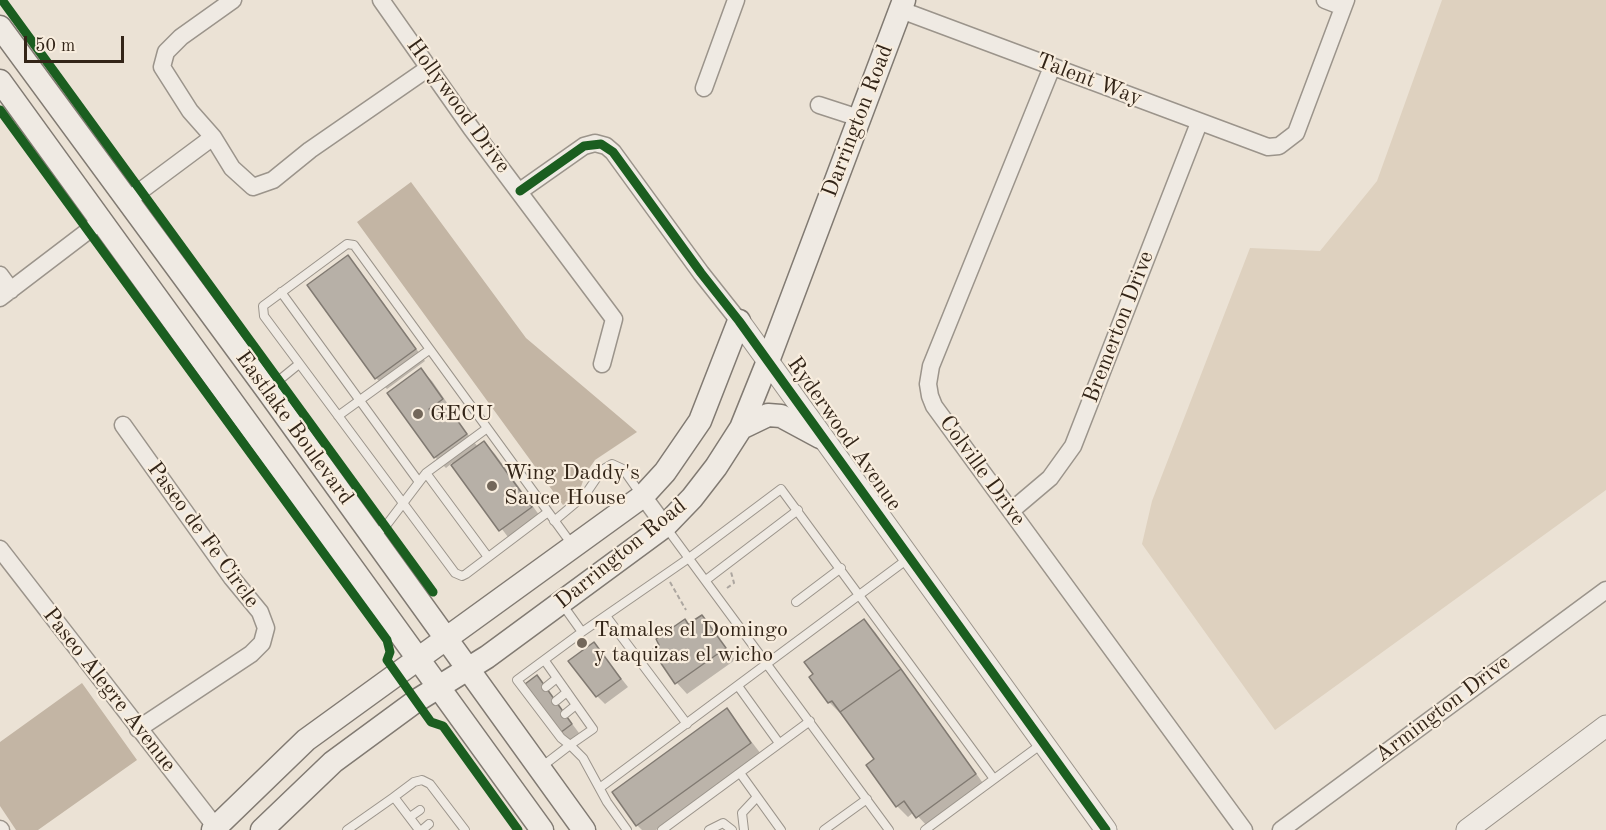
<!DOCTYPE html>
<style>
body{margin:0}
#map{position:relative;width:1606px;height:830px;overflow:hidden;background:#ebe2d5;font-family:"Old Standard TT",serif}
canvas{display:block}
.scale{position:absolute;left:24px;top:36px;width:100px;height:27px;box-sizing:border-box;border:3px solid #332518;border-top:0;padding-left:8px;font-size:18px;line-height:21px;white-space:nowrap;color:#332518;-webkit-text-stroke:4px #f8edde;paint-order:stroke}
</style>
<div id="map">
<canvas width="1606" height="830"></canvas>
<div class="scale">50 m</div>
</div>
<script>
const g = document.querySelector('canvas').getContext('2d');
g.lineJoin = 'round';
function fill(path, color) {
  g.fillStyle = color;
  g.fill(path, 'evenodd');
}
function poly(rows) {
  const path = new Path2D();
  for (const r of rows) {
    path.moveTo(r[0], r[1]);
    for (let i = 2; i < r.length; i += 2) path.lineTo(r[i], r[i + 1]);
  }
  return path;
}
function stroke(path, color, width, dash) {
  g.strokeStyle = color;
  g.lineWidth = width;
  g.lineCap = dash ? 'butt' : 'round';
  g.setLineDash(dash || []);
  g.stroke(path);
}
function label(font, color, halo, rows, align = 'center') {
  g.font = font + ' "Old Standard TT",serif';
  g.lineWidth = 4.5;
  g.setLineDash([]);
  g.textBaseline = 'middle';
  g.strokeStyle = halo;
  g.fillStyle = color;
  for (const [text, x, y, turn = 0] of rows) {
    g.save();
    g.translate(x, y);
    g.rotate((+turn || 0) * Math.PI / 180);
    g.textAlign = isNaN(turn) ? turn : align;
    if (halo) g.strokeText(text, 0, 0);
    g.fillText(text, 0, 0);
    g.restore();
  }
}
fill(poly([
 [1442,0,1606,0,1606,490,1275,730,1142,544,1152,501,1250,248,1320,251,1377,181]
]), '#ded1bf');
fill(poly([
 [411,182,526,338,637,432,595,460,586,473,579,492,563,505,357,222],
 [82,683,137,760,38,830,16,830,0,806,0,742]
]), '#c3b5a4');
fill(poly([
 [348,257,358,268,425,361,387,389,376,378],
 [421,370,432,381,452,410,450,412,478,447,484,443,495,454,542,519,511,541,452,463,446,468,435,457],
 [702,617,735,660,687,694,677,683,689,625],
 [864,621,875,632,985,786,928,827,914,812,908,817,897,806,876,760,842,712,840,713,829,702],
 [594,644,628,687,605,704,597,696],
 [537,677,579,733,570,740,561,732],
 [727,710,761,754,656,830,642,830,637,825]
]), '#0003');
const building = poly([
 [348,255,416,349,375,379,307,285,348,255],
 [421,368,443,399,429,409,436,419,450,410,467,434,434,458,387,393,421,368],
 [484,441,532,507,499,531,451,465,484,441],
 [702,615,726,648,675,684,652,650,659,645,656,639,685,619,688,624,702,615],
 [864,619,901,669,840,712,832,701,828,703,809,677,813,674,804,662,864,619],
 [594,642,621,679,596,697,568,661,594,642],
 [901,669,976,774,916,818,904,801,896,807,866,765,874,759,840,712,901,669],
 [537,675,572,724,560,733,525,684,537,675],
 [727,708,751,743,636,826,612,792,727,708]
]);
fill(building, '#b7b0a7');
stroke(building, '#817a72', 1.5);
const service = poly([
 [281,292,419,482],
 [267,390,299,364],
 [338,416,429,350],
 [426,473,488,557],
 [548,512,466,574,462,576,455,573,264,316,263,306,347,244,354,245,573,546],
 [554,521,585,495,602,470,612,464,623,469,642,496],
 [665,526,889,830],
 [374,535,385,527,426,473,486,429],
 [706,580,798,510],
 [796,602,841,568],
 [562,604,582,632,689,558,781,489,994,779],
 [606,616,687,724],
 [545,661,593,729,570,745,583,758,607,802,627,830],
 [738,686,779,743],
 [546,687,557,678],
 [556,701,567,692],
 [565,714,576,705],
 [540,768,570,745,561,738,517,680,582,632],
 [740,773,781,830],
 [601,787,909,558],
 [394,797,414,782,422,780,430,784,465,830],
 [410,817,420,810],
 [347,830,394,797,419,830],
 [422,830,429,824],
 [662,830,810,721],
 [709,830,723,823,732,830],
 [744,830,742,813,757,797],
 [824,830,867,799],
 [925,830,1043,743]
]);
const minor = poly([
 [233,0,181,37,166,52,162,67,190,111,213,137,232,168,253,187,273,180,310,150,430,67],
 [381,0,471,128,614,319,602,364],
 [1325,0,1343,7],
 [901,10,1268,147,1279,146,1296,133,1346,0],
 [1052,67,931,366,928,384,930,396,934,406,1244,830],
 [704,88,736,0],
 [819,105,859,118],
 [520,191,584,146,595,143,606,146,613,152,701,273,739,321],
 [127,201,213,137],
 [0,275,11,290],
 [0,298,101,221],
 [123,425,232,578,260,612,266,628,262,643,251,654,138,729],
 [643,496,665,526],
 [1011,511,1050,478,1073,446,1199,123],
 [0,549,218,830],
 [0,829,1,830],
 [1281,830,1606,590]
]);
const tertiary = poly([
 [739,321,1106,830],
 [1467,830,1606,726]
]);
const secondary = poly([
 [0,27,267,390,584,830],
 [0,81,542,830],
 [741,428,768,415,781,416,820,437],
 [213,830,306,740,643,496,665,472,700,421,739,321],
 [262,830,333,762,416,701,487,657,665,526,692,498,716,467,741,428,768,361,904,0]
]);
stroke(service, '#9b948b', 10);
stroke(minor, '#9b948b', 19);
stroke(tertiary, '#9b948b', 23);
stroke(secondary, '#817a72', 25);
stroke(poly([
 [670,582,686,610],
 [727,588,734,583,731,572]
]), '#aca6a0', 2, [4.5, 3]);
stroke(service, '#efeae3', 8);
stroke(minor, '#efeae3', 16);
stroke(tertiary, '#efeae3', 21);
stroke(secondary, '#efeae3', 22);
stroke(poly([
 [2,0,433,592],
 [0,110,387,640,390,652,387,660,416,701,431,722,443,726,518,830],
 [520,191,584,146,601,144,613,152,701,273,739,321,1106,830]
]), '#1b5e20', 9);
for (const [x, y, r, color] of [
 [418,414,6,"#73675a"],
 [492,486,6,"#73675a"],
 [582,643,6,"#73675a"]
]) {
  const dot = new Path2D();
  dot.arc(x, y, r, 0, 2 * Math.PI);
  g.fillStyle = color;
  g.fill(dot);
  stroke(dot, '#f8edde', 2);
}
label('22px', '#332518', '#f8edde', [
 ["Talent Way",1089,80,21],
 ["Hollywood Drive",458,106,54],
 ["Darrington Road",858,121,-69],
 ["Bremerton Drive",1119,327,-69],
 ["Eastlake Boulevard",294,428,54],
 ["Ryderwood Avenue",844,434,55],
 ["Colville Drive",982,471,54],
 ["Paseo de Fe Circle",203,535,54],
 ["Darrington Road",621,554,-39],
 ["Paseo Alegre Avenue",109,690,52],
 ["Armington Drive",1443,709,-37]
]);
label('22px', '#332518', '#f8edde', [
 ["GECU",430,414],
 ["Wing Daddy's",504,473],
 ["Sauce House",504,498],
 ["Tamales el Domingo",594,630],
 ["y taquizas el wicho",594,655]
], 'left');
</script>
